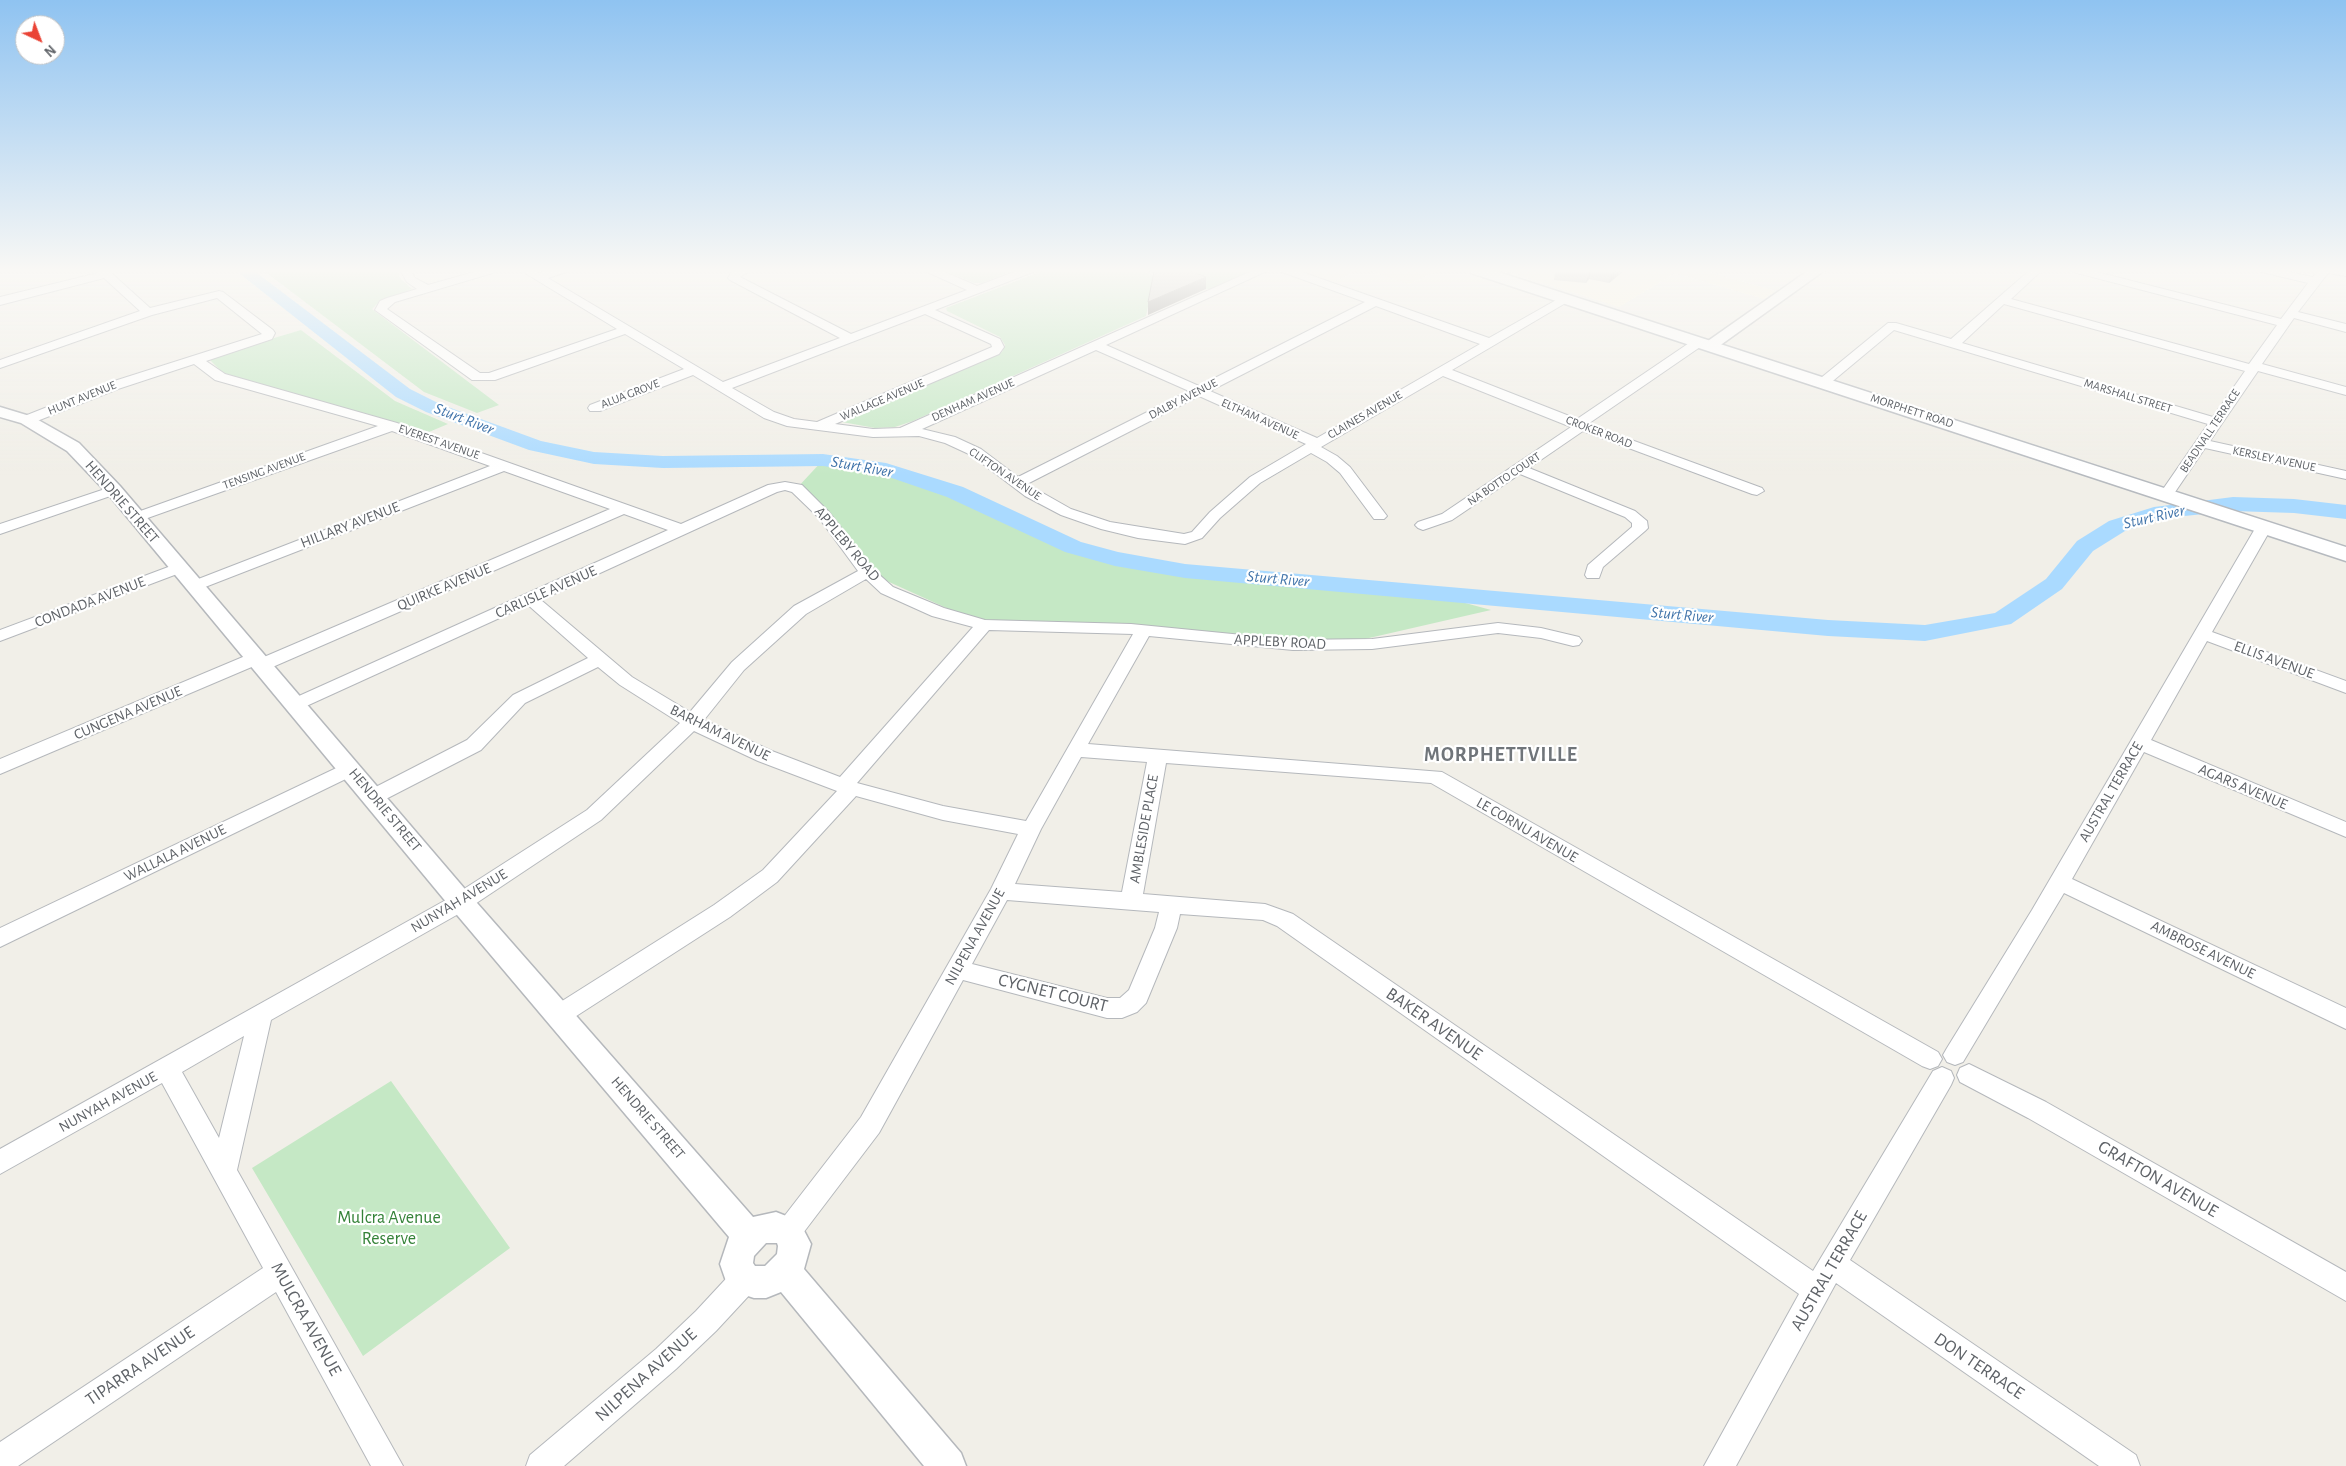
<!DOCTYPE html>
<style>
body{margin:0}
#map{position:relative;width:2346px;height:1466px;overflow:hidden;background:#f1efe8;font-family:"Alegreya Sans",sans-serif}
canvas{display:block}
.north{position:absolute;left:15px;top:15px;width:50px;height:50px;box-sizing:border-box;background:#fff;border:1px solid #bfc1c3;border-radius:50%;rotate:137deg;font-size:14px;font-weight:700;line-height:20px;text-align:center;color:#5f6368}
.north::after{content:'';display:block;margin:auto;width:18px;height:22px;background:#ea4335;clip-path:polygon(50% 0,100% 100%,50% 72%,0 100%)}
</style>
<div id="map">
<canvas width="2346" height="1466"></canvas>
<div class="north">N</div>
</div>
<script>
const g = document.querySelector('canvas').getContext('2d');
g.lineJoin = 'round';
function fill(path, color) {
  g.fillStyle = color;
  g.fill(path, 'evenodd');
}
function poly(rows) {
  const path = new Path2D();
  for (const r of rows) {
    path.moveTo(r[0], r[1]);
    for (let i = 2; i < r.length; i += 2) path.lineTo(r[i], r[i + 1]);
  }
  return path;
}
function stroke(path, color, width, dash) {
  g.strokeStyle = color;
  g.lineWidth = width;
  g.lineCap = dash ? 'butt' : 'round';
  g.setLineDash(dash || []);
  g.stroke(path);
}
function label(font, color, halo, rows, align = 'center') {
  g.font = font + ' "Alegreya Sans",sans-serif';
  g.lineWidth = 4.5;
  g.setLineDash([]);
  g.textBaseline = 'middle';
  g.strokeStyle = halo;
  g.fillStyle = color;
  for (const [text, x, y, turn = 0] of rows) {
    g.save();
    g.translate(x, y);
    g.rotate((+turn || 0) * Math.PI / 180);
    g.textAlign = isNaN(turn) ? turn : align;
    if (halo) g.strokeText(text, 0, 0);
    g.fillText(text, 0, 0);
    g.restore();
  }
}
fill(poly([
 [1297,270,1359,270,1333,282],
 [1367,270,1438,270,1409,284],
 [1503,270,1702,270,1775,291,1764,299,1675,273,1619,307]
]), '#fef7e0');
fill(poly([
 [267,270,398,270,400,278,412,289,377,304,372,309,499,405,477,413,424,392,264,271],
 [943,270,1014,270,982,283,974,283],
 [1045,270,1139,270,1162,279,1153,283,1146,316,913,421,895,427,875,428,842,422,1002,352,1005,345,1000,337,947,311,946,308],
 [1193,270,1254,270,1210,290,1176,277],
 [301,330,395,401,448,424,429,432,223,373,210,360,217,355],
 [823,460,886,469,955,492,1073,547,1115,559,1185,571,1425,592,1491,610,1343,644,984,625,867,572,797,488],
 [391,1081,510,1248,363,1356,252,1168]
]), '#c5e8c5');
fill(poly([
 [235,270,253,270,410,389,440,404,541,441,594,452,663,456,823,454,886,463,963,487,1081,542,1118,552,1185,564,1828,620,1925,625,1995,613,2046,579,2077,541,2109,521,2154,507,2233,497,2294,499,2346,505,2346,519,2294,513,2233,511,2165,518,2125,531,2093,551,2062,589,2011,624,1925,641,1828,636,1185,578,1115,566,1065,552,947,497,883,475,823,466,663,468,594,464,529,450,426,412,396,397,235,270]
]), '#aadaff');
const minor = poly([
 [97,270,108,270,150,308,219,291,223,292,273,330,275,333,272,339,206,361,225,374,397,423,681,524,768,485,785,482,802,485,829,512,873,569,893,587,944,608,985,620,1131,624,1293,640,1372,639,1498,623,1541,628,1579,637,1582,641,1579,645,1573,646,1541,638,1498,633,1372,649,1293,650,1149,636,1088,744,1442,772,1938,1052,1942,1059,1938,1066,1930,1069,1922,1066,1431,783,1166,763,1143,894,1265,904,1293,914,1813,1271,1933,1071,1942,1067,1951,1071,1954,1078,1951,1085,1850,1260,2136,1455,2140,1466,2099,1466,1836,1283,1736,1466,1704,1466,1799,1294,1277,926,1263,920,1180,914,1177,928,1146,1003,1137,1012,1122,1018,1107,1018,963,980,879,1133,797,1241,788,1245,779,1241,775,1232,779,1223,861,1117,991,889,1018,834,943,820,856,796,777,882,730,917,567,1022,559,1025,551,1022,547,1015,551,1008,714,905,763,870,837,791,758,761,694,731,601,820,469,908,271,1020,237,1170,403,1466,371,1466,276,1292,18,1466,0,1466,0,1442,263,1268,162,1083,0,1174,0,1149,453,896,587,810,680,723,620,685,598,667,525,703,481,750,380,802,373,804,366,802,363,797,366,792,467,740,513,695,588,658,528,605,302,708,296,710,290,708,287,704,290,700,668,530,624,514,268,669,262,671,256,669,254,666,0,774,0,759,250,654,256,653,262,654,264,657,610,509,504,471,200,589,188,589,186,586,188,583,490,466,392,431,142,520,132,520,129,517,132,514,378,426,215,380,194,364,118,389,32,423,22,423,20,420,22,417,108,383,262,334,217,298,152,315,0,368,0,360,140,311,104,278,0,305,0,297,98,273,97,270],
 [785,490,792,492,819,518,858,571,794,606,732,662,690,712,632,677,541,600,777,492,785,490],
 [866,579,881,593,932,616,973,627,840,777,772,751,704,720,744,670,806,614,866,579],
 [989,630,1133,634,1026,821,943,806,857,783,989,630],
 [1081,757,1147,762,1122,892,1015,884,1041,829,1081,757],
 [1007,900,1159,912,1155,928,1129,990,1120,998,1107,998,972,964,1007,900],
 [244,1036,219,1138,182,1072,244,1036],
 [400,270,410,270,415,278,428,285,481,270,497,270,496,272,395,302,387,309,480,373,489,373,617,329,520,270,534,270,539,273,551,270,567,270,566,272,548,278,723,382,840,338,730,280,728,278,732,271,751,270,740,277,851,334,967,290,927,272,926,270,940,270,977,286,1019,270,1034,270,1033,272,935,310,1000,339,1004,347,999,354,835,424,873,429,900,428,1254,270,1269,270,1106,345,1199,386,1365,302,1282,272,1281,270,1296,270,1489,338,1565,295,1571,299,1569,301,1452,370,1577,419,1695,339,1703,339,1705,342,1703,345,1588,424,1762,488,1764,491,1757,495,1752,494,1583,431,1529,468,1635,511,1647,521,1648,528,1645,531,1603,567,1599,578,1587,578,1585,575,1588,565,1632,527,1632,523,1625,517,1520,474,1452,520,1423,530,1418,528,1415,525,1418,522,1442,514,1571,427,1443,376,1321,447,1337,456,1350,467,1387,516,1384,519,1374,519,1340,473,1327,462,1311,453,1260,483,1220,518,1202,538,1185,544,1138,538,1101,529,1061,515,1025,496,971,455,945,443,919,436,873,437,787,426,764,418,693,375,600,411,590,411,588,408,590,405,684,369,625,334,495,380,472,380,375,310,380,301,387,298,417,289,407,282,400,270],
 [1376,306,1480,344,1317,438,1210,391,1376,306],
 [925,314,991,344,992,347,817,422,794,419,774,412,732,388,925,314],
 [1096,350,1189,391,1018,477,981,449,955,437,922,429,1096,350],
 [1199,396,1306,444,1250,477,1210,512,1192,532,1184,534,1110,522,1071,509,1027,484,1199,396],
 [1148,270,1169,271,1188,270,1169,278,1148,270],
 [2030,270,2042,270,2011,299,2249,364,2277,325,2073,272,2071,270,2089,270,2281,319,2308,283,2262,272,2261,270,2280,270,2313,277,2318,270,2346,270,2346,276,2328,273,2298,312,2346,324,2346,332,2294,318,2262,364,2346,387,2346,395,2258,371,2210,441,2346,471,2346,479,2205,448,2171,498,2161,498,2159,495,2208,424,1894,330,1828,385,1818,385,1816,382,1888,323,1896,323,1951,339,2030,270],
 [2004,304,2245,371,2213,417,1962,343,2004,304],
 [114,486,121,490,119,493,0,534,0,524,114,486],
 [2264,522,2269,524,2272,527,2212,632,2346,681,2346,693,2207,641,2151,740,2346,822,2346,837,2144,752,2072,879,2346,1008,2346,1029,2064,893,1963,1062,1955,1065,1947,1062,1943,1055,1947,1048,2032,910,2256,527,2259,524,2264,522],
 [179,563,185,565,187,568,185,571,0,641,0,630,179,563],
 [349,762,356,764,359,769,356,774,0,947,0,928,349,762],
 [1969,1064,2046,1102,2346,1272,2346,1301,2028,1118,1960,1082,1957,1075,1960,1068,1969,1064],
 [745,1265,755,1269,759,1279,755,1289,716,1331,676,1369,564,1466,526,1466,530,1455,656,1349,696,1311,735,1269,745,1265]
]);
const tertiary = poly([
 [1809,270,1825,270,1715,349,1705,349,1703,346,1705,343,1809,270],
 [0,407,33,417,79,443,120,486,470,895,753,1217,776,1212,799,1221,811,1244,804,1269,961,1453,966,1466,924,1466,781,1292,766,1298,754,1298,733,1291,727,1284,720,1264,729,1237,452,909,108,494,67,451,21,423,0,417,0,407],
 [766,1243,777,1243,778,1246,777,1254,765,1266,755,1266,753,1263,754,1256,766,1243]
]);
const secondary = poly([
 [1469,270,1492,270,2346,547,2346,561,1471,273,1469,270]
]);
stroke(minor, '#b5b8bc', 2);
stroke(tertiary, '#b5b8bc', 3);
stroke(secondary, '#b6babf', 3);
fill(minor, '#fff');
fill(tertiary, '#fff');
fill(secondary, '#fff');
fill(poly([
 [1544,270,1625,270,1609,283,1589,279,1586,283,1554,280,1555,272]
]), '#afaea9');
fill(poly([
 [1589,270,1592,270,1589,279,1586,283],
 [1612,270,1625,270,1609,283],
 [1206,277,1206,289,1148,315,1148,302]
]), '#8f8d8a');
const building = poly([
 [1160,270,1188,270,1206,277,1148,302,1154,271,1160,270]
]);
fill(building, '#cccac5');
stroke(building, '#8f8d8a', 1);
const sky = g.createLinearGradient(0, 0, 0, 475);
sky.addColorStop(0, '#8fc3f1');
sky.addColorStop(0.57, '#f9f8f5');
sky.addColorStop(1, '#f9f8f500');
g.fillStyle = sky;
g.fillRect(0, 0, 2346, 475);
label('12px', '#5f6368', '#fff', [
 ["ALUA GROVE",630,394,-21],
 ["MARSHALL STREET",2128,396,17],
 ["HUNT AVENUE",82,398,-22],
 ["DALBY AVENUE",1183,399,-27],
 ["WALLAGE AVENUE",882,400,-23],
 ["DENHAM AVENUE",973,400,-24],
 ["MORPHETT ROAD",1912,411,18],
 ["CLAINES AVENUE",1365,415,-30],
 ["ELTHAM AVENUE",1260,419,24],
 ["BEADNALL TERRACE",2210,431,-56],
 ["CROKER ROAD",1599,432,21],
 ["EVEREST AVENUE",439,442,19],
 ["KERSLEY AVENUE",2274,459,12],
 ["TENSING AVENUE",264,471,-20],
 ["CLIFTON AVENUE",1005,474,34],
 ["NA BOTTO COURT",1504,479,-34]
]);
label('15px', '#5f6368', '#fff', [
 ["HENDRIE STREET",122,502,49],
 ["HILLARY AVENUE",350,525,-21],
 ["APPLEBY ROAD",847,544,50],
 ["QUIRKE AVENUE",444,587,-23],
 ["CARLISLE AVENUE",546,592,-24],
 ["CONDADA AVENUE",90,602,-21],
 ["APPLEBY ROAD",1280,642,3],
 ["ELLIS AVENUE",2274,660,20],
 ["CUNGENA AVENUE",128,713,-23],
 ["BARHAM AVENUE",720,733,26],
 ["AGARS AVENUE",2243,787,23],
 ["AUSTRAL TERRACE",2111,792,-60],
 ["HENDRIE STREET",385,810,50],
 ["AMBLESIDE PLACE",1144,829,-80],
 ["LE CORNU AVENUE",1527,830,30],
 ["WALLALA AVENUE",175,853,-26],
 ["NUNYAH AVENUE",459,901,-31],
 ["NILPENA AVENUE",975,937,-61],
 ["AMBROSE AVENUE",2203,950,26],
 ["NUNYAH AVENUE",108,1102,-29],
 ["HENDRIE STREET",648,1118,49]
]);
label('italic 16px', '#4174aa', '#fff', [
 ["Sturt River",464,419,21],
 ["Sturt River",862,467,10],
 ["Sturt River",2154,517,-13],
 ["Sturt River",1278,579,5],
 ["Sturt River",1682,615,5]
]);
label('18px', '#5f6368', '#fff', [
 ["CYGNET COURT",1053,993,14],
 ["BAKER AVENUE",1434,1024,35],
 ["GRAFTON AVENUE",2158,1179,30],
 ["AUSTRAL TERRACE",1829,1271,-60],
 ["MULCRA AVENUE",306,1319,61],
 ["TIPARRA AVENUE",140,1366,-34],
 ["DON TERRACE",1979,1366,34],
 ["NILPENA AVENUE",646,1375,-42]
]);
label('18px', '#348238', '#fff', [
 ["Mulcra Avenue",389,1218],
 ["Reserve",389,1239]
]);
g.letterSpacing = '1px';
label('bold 20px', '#70757a', '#fff', [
 ["MORPHETTVILLE",1501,755]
]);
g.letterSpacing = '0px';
</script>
